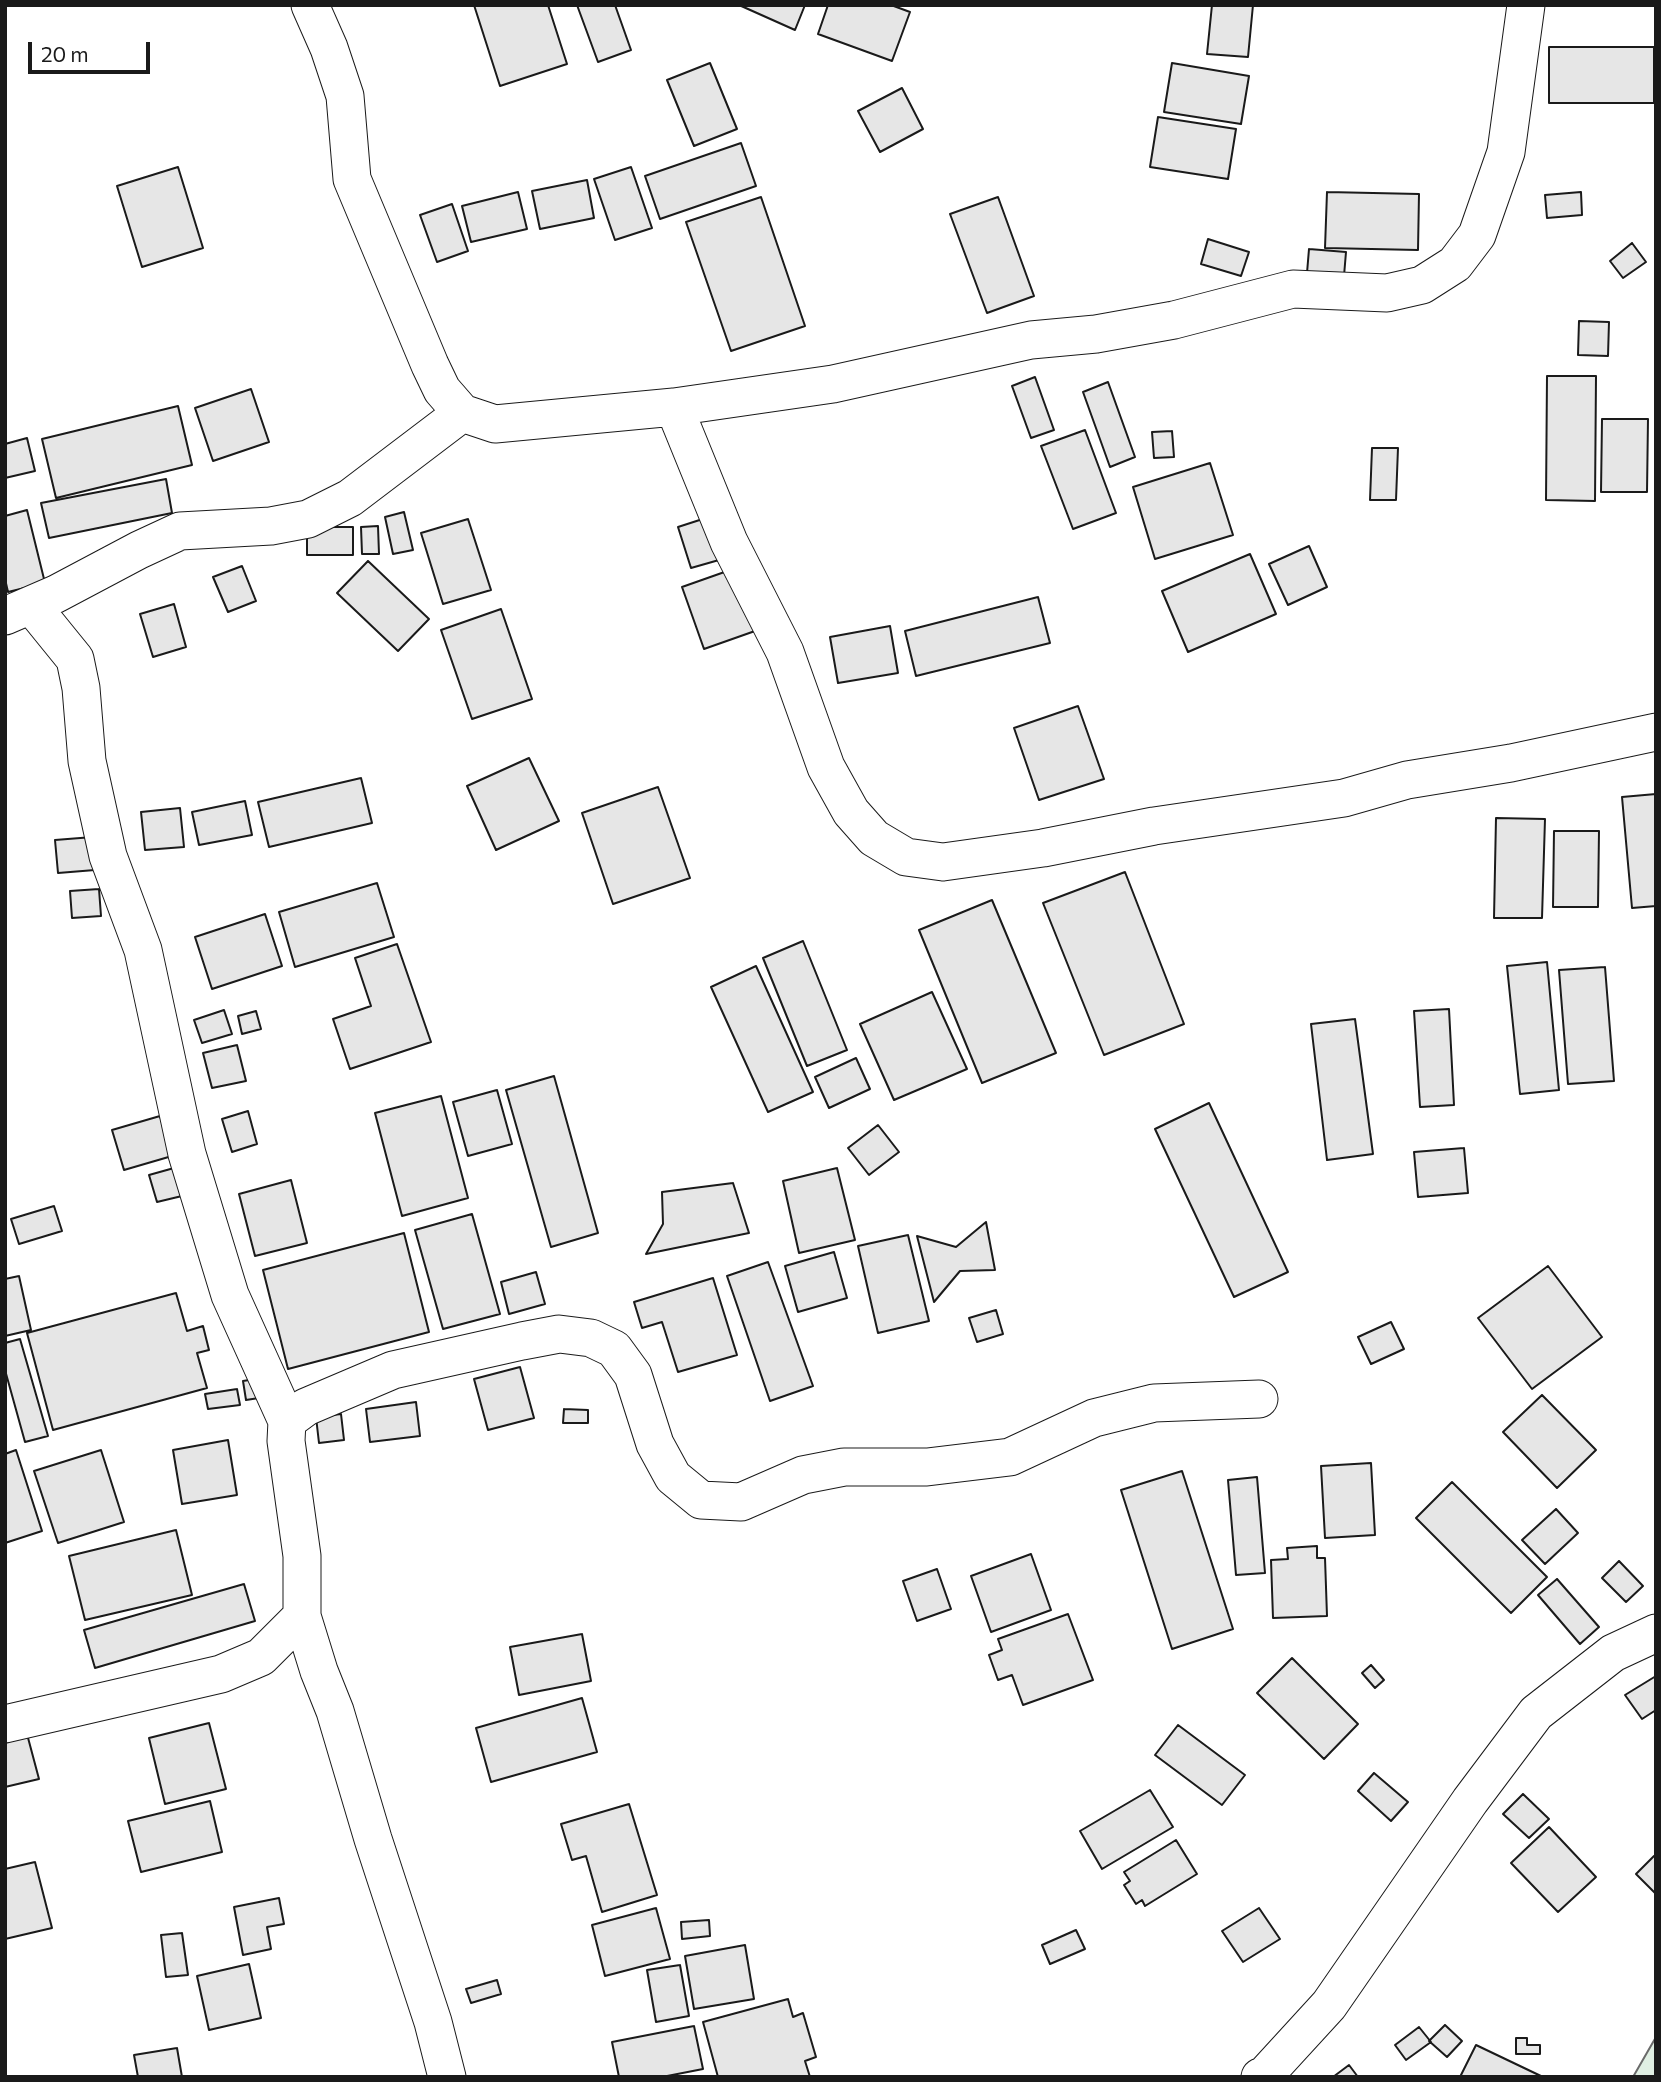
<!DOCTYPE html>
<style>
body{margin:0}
#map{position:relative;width:1661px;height:2082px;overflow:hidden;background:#fff;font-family:Commissioner,sans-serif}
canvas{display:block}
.frame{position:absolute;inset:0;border:7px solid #1a1a1a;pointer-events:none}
.scale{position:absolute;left:28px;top:42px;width:122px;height:32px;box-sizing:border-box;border:4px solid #1a1a1a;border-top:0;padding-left:9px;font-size:21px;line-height:24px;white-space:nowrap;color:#1a1a1a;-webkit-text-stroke:5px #fff;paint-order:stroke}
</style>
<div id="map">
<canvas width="1661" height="2082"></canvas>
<div class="frame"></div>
<div class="scale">20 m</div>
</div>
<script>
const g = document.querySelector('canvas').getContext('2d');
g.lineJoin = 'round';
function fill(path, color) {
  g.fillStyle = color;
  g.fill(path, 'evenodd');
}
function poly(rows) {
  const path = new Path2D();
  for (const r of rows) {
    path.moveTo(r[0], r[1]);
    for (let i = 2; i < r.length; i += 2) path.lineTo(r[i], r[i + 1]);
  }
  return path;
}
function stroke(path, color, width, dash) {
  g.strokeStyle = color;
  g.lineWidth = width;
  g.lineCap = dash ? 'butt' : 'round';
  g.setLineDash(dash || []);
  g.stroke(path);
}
const green = poly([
 [1656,2037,1656,2077,1633,2077,1656,2037]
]);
fill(green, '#e0efe3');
stroke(green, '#6a6a6a', 2);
const building = poly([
 [474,5,548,5,567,64,500,86,474,5],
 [577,5,615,5,631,50,598,62,577,5],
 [739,5,805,5,795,30,739,5],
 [828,5,891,5,910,12,892,61,818,34,828,5],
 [1212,5,1253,5,1248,57,1207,54,1212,5],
 [1549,47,1654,47,1654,103,1549,103,1549,47],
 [710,63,737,129,694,146,667,80,710,63],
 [1172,63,1249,76,1241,124,1164,112,1172,63],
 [902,88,923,129,880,152,858,111,902,88],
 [1158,117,1236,129,1228,179,1150,167,1158,117],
 [741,143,756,186,660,219,645,176,741,143],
 [178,167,203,248,142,267,117,186,178,167],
 [631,167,652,228,615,240,594,179,631,167],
 [587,180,594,218,540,229,532,191,587,180],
 [518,192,527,229,471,242,462,206,518,192],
 [1327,192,1419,194,1418,250,1325,248,1327,192],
 [1581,192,1582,215,1547,218,1545,195,1581,192],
 [761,197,805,326,731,351,686,222,761,197],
 [998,197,1034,296,987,313,950,214,998,197],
 [452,204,468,251,437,262,420,215,452,204],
 [1208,239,1249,252,1241,276,1201,264,1208,239],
 [1632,243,1646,262,1623,278,1610,261,1632,243],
 [1309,249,1346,252,1344,276,1307,273,1309,249],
 [1579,321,1609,322,1608,356,1578,355,1579,321],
 [1547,376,1596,376,1595,501,1546,500,1547,376],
 [1035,377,1054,430,1031,438,1012,386,1035,377],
 [1108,382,1135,457,1110,467,1083,392,1108,382],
 [251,389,269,442,213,461,195,408,251,389],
 [178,406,192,465,56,498,42,439,178,406],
 [1602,419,1648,419,1647,492,1601,492,1602,419],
 [1085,430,1116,513,1073,529,1041,446,1085,430],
 [1172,431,1174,457,1154,458,1152,432,1172,431],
 [27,438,35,471,5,478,5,444,27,438],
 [1372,448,1398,448,1396,500,1370,500,1372,448],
 [1210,463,1233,535,1155,559,1133,487,1210,463],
 [166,479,172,513,49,538,41,503,166,479],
 [27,510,45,583,8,592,5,579,5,516,27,510],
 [404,512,413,550,393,554,385,517,404,512],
 [712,516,726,558,691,568,678,527,712,516],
 [468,519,491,590,443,604,421,533,468,519],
 [378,526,379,554,362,554,361,527,378,526],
 [307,527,353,527,353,555,307,555,307,527],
 [1309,546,1327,587,1288,605,1269,564,1309,546],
 [1250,554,1276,614,1188,652,1162,591,1250,554],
 [368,561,429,619,398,651,337,593,368,561],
 [242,566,256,601,228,612,213,577,242,566],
 [733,569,755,631,704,649,682,587,733,569],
 [1038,597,1050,643,916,676,905,631,1038,597],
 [174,604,186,647,153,657,140,614,174,604],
 [501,609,532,699,472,719,441,630,501,609],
 [890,626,898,673,838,683,830,637,890,626],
 [1078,706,1104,779,1039,800,1014,728,1078,706],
 [529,758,559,821,496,850,467,786,529,758],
 [361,778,372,823,269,847,258,802,361,778],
 [658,787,690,878,613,904,582,813,658,787],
 [1656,794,1656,906,1632,908,1622,797,1656,794],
 [245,801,252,835,199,845,192,812,245,801],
 [180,808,184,847,145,850,141,812,180,808],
 [1496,818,1545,819,1542,918,1494,918,1496,818],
 [1554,831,1599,831,1598,907,1553,907,1554,831],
 [93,837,95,870,58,873,55,840,93,837],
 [1125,872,1184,1024,1104,1055,1043,903,1125,872],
 [377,883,394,937,295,967,279,912,377,883],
 [99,889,101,916,72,918,70,891,99,889],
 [992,900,1056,1053,982,1083,919,930,992,900],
 [265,914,282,966,212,989,195,937,265,914],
 [803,941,847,1050,807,1066,763,958,803,941],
 [397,944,431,1042,350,1069,333,1019,371,1006,355,958,397,944],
 [1547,962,1559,1090,1520,1094,1507,966,1547,962],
 [756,966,813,1092,768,1112,711,987,756,966],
 [1605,967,1614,1081,1568,1084,1559,970,1605,967],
 [932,992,967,1069,894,1100,860,1024,932,992],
 [1449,1009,1454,1105,1420,1107,1414,1011,1449,1009],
 [224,1010,232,1034,202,1043,194,1020,224,1010],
 [256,1011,261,1029,242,1034,238,1016,256,1011],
 [1355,1019,1373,1154,1327,1160,1311,1024,1355,1019],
 [237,1045,246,1081,212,1088,203,1053,237,1045],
 [856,1058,870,1089,829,1108,815,1077,856,1058],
 [554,1076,598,1233,551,1247,506,1090,554,1076],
 [497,1090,512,1144,468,1156,453,1102,497,1090],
 [441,1096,468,1198,402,1216,375,1113,441,1096],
 [1209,1103,1288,1272,1234,1297,1155,1129,1209,1103],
 [248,1111,257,1144,232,1152,222,1119,248,1111],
 [160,1116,172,1156,124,1170,112,1130,160,1116],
 [878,1125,899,1152,869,1175,848,1148,878,1125],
 [1464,1148,1468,1193,1418,1197,1414,1152,1464,1148],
 [174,1168,182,1196,157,1202,149,1175,174,1168],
 [837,1168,855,1240,799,1253,783,1181,837,1168],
 [291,1180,307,1243,255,1256,239,1194,291,1180],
 [733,1183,749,1233,646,1254,663,1224,662,1192,733,1183],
 [54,1206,62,1231,19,1244,11,1219,54,1206],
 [472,1214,500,1314,443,1329,415,1230,472,1214],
 [986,1222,995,1270,960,1271,934,1302,917,1236,956,1247,986,1222],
 [404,1233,429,1332,288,1369,263,1270,404,1233],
 [908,1235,929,1321,878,1333,858,1246,908,1235],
 [834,1252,847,1298,798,1312,785,1266,834,1252],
 [768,1262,813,1386,770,1401,727,1276,768,1262],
 [1548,1266,1602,1337,1532,1389,1478,1318,1548,1266],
 [536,1272,545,1304,509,1314,501,1282,536,1272],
 [19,1276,31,1330,5,1336,5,1279,19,1276],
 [713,1278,737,1355,678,1372,662,1322,642,1328,634,1302,713,1278],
 [176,1293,187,1331,203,1326,209,1350,197,1353,207,1388,53,1430,27,1333,176,1293],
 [996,1310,1003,1334,977,1342,969,1318,996,1310],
 [1391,1322,1404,1349,1371,1364,1358,1337,1391,1322],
 [20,1339,48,1436,25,1442,5,1370,5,1343,20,1339],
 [520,1367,534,1418,488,1430,474,1379,520,1367],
 [255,1379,259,1398,246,1400,243,1381,255,1379],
 [237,1389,240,1405,208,1409,205,1394,237,1389],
 [1542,1395,1596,1450,1557,1488,1503,1432,1542,1395],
 [416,1402,420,1436,370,1442,366,1409,416,1402],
 [564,1409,588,1410,588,1423,563,1423,564,1409],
 [341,1414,344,1440,319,1443,316,1417,341,1414],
 [228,1440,237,1495,182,1504,173,1450,228,1440],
 [16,1450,42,1531,5,1543,5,1454,16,1450],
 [101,1450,124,1522,58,1543,34,1471,101,1450],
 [1371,1463,1375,1535,1325,1538,1321,1466,1371,1463],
 [1182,1471,1233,1629,1172,1649,1121,1490,1182,1471],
 [1257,1477,1265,1573,1236,1575,1228,1480,1257,1477],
 [1452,1482,1547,1577,1511,1613,1416,1518,1452,1482],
 [1556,1509,1578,1533,1545,1564,1522,1540,1556,1509],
 [176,1530,192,1595,85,1620,69,1556,176,1530],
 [1317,1546,1317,1558,1325,1558,1327,1616,1273,1618,1271,1560,1288,1559,1287,1548,1317,1546],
 [1031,1554,1051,1610,991,1632,971,1576,1031,1554],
 [1619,1561,1643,1586,1626,1602,1602,1578,1619,1561],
 [937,1569,951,1609,917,1621,903,1581,937,1569],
 [1557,1579,1599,1627,1580,1644,1538,1595,1557,1579],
 [244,1584,255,1621,95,1668,84,1630,244,1584],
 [1068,1614,1093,1680,1023,1705,1012,1675,998,1680,989,1655,1002,1650,998,1639,1068,1614],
 [582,1634,591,1681,519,1695,510,1647,582,1634],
 [1292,1658,1358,1724,1324,1759,1257,1693,1292,1658],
 [1371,1665,1384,1680,1375,1688,1362,1673,1371,1665],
 [1656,1676,1656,1710,1642,1719,1625,1695,1656,1676],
 [582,1698,597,1752,491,1782,476,1728,582,1698],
 [209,1723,226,1789,165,1804,149,1738,209,1723],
 [1178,1725,1245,1775,1222,1805,1155,1755,1178,1725],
 [27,1734,39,1779,5,1787,5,1739,27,1734],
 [1374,1773,1408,1802,1391,1821,1358,1791,1374,1773],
 [1150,1790,1173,1827,1102,1869,1080,1831,1150,1790],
 [1523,1794,1549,1819,1529,1838,1503,1814,1523,1794],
 [210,1801,222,1852,141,1872,128,1821,210,1801],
 [629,1804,657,1895,602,1912,586,1856,572,1860,561,1824,629,1804],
 [1549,1827,1596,1877,1558,1912,1511,1863,1549,1827],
 [1176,1840,1197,1874,1145,1906,1142,1900,1136,1904,1124,1885,1130,1881,1124,1872,1176,1840],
 [1654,1856,1656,1858,1656,1894,1636,1874,1654,1856],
 [35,1862,52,1928,5,1939,5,1869,35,1862],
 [279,1898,284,1924,267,1927,271,1949,243,1955,234,1907,279,1898],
 [656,1908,670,1959,605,1976,592,1925,656,1908],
 [1259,1908,1280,1939,1243,1962,1222,1931,1259,1908],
 [709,1920,710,1936,682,1939,681,1922,709,1920],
 [1076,1930,1085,1949,1050,1964,1042,1945,1076,1930],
 [182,1933,188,1975,166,1977,161,1935,182,1933],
 [745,1945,754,1999,694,2009,685,1956,745,1945],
 [249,1964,261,2018,209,2030,197,1976,249,1964],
 [680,1965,689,2016,656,2022,647,1970,680,1965],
 [497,1980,501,1994,471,2003,466,1989,497,1980],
 [788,1999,793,2017,803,2013,816,2057,805,2061,810,2077,718,2077,703,2022,788,1999],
 [1445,2025,1462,2041,1447,2057,1429,2041,1445,2025],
 [694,2026,703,2069,662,2077,619,2077,612,2042,694,2026],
 [1419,2027,1431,2042,1406,2060,1395,2045,1419,2027],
 [1516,2038,1527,2038,1527,2045,1540,2045,1540,2054,1516,2054,1516,2038],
 [1476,2045,1543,2077,1460,2077,1476,2045],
 [177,2048,182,2077,138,2077,134,2055,177,2048],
 [1349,2065,1358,2077,1333,2077,1349,2065]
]);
fill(building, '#e6e6e6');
stroke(building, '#1a1a1a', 2);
const minor = poly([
 [310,5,329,48,345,96,352,179,430,365,442,390,462,413,495,424,674,407,833,384,1031,340,1096,334,1174,320,1293,289,1387,293,1422,285,1455,264,1477,235,1506,152,1526,5],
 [674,407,729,542,785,652,826,767,851,812,874,838,906,857,943,862,1043,848,1154,826,1344,798,1407,780,1511,763,1656,732],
 [32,606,75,659,81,688,87,761,108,856,143,950,187,1154,230,1295,287,1421],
 [5,616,56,594,139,550,180,531,271,526,308,519,350,498,462,413],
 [302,1616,319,1671,335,1711,373,1839,433,2022,447,2077],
 [5,1724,221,1674,261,1657,302,1616,302,1556,286,1441,287,1421,306,1407,393,1370,522,1341,559,1334,591,1338,614,1349,633,1375,655,1444,673,1477,701,1500,741,1502,803,1475,844,1467,927,1467,1010,1457,1094,1418,1154,1403,1259,1399],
 [1260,2077,1264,2076,1329,2005,1470,1801,1536,1713,1613,1653,1656,1633]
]);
stroke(minor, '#1a1a1a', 39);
stroke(minor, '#fff', 37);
</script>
